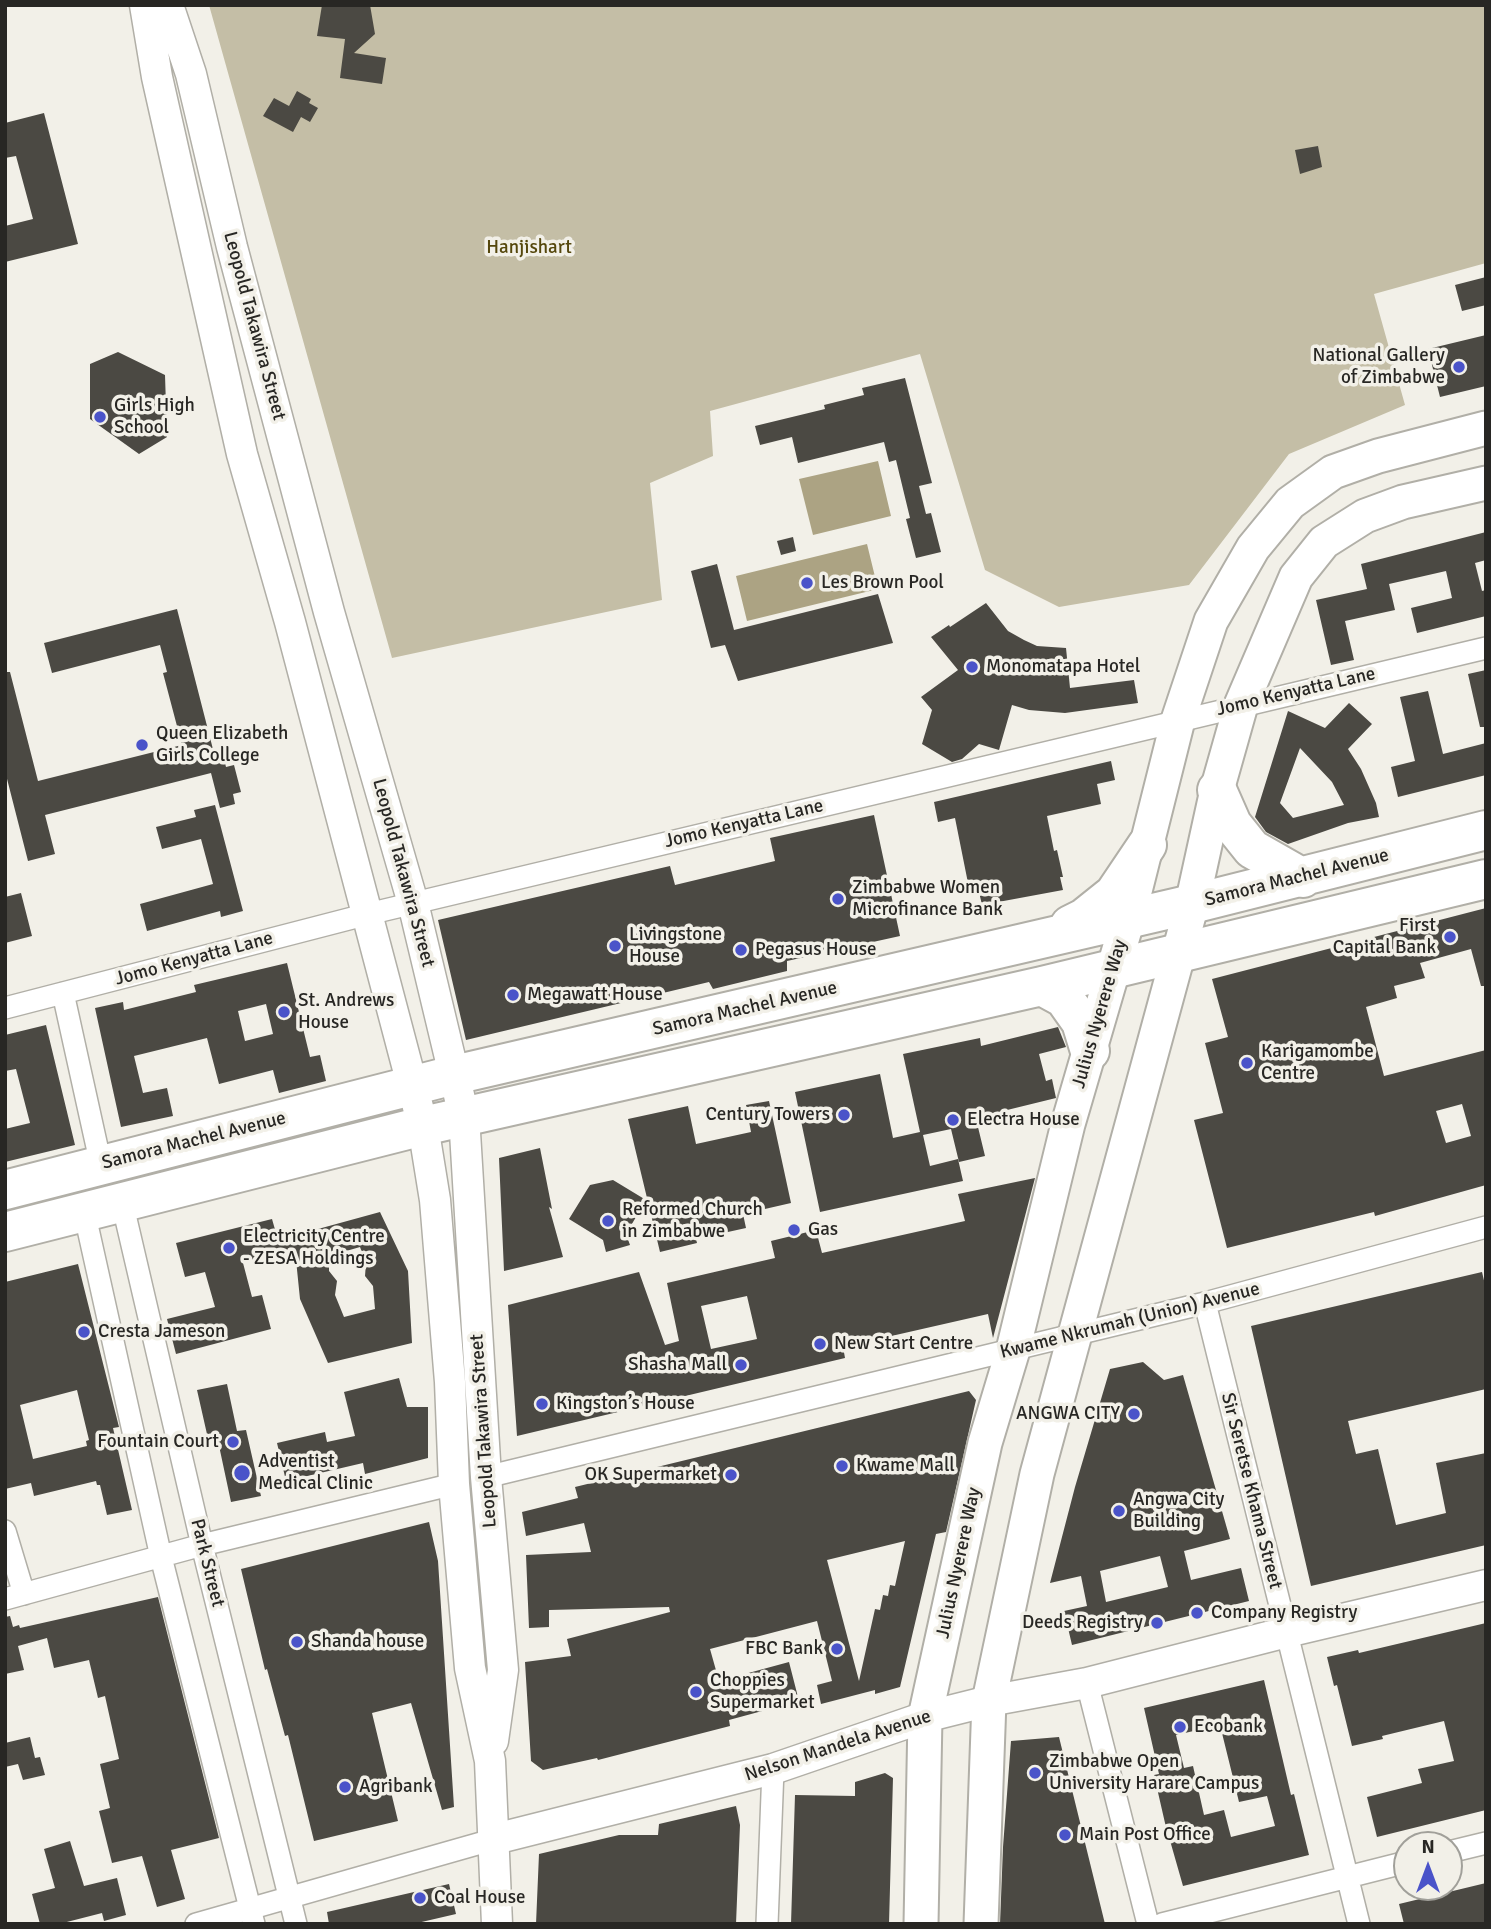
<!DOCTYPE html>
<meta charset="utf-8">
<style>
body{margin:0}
#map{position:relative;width:1491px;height:1929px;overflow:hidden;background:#f2f0e8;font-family:Signika,sans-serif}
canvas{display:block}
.frame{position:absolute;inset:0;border:7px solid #282724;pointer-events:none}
.north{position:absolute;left:1393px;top:1831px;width:70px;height:70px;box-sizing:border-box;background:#f2f0e8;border:2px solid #a1a09a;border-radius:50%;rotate:0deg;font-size:19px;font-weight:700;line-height:28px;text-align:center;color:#282724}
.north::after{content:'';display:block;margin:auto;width:24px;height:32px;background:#4a53c9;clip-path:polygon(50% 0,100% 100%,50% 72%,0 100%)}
</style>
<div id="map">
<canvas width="1491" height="1929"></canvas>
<div class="frame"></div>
<div class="north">N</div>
</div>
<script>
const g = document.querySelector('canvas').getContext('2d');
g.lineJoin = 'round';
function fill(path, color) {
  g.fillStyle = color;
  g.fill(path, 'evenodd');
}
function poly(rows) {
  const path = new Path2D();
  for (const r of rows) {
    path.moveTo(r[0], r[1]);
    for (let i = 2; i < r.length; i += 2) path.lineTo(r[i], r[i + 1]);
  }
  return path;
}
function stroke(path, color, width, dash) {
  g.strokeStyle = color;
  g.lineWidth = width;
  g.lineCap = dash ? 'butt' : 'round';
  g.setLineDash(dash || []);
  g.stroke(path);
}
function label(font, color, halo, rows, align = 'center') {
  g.font = font + ' Signika,sans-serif';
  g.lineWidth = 7;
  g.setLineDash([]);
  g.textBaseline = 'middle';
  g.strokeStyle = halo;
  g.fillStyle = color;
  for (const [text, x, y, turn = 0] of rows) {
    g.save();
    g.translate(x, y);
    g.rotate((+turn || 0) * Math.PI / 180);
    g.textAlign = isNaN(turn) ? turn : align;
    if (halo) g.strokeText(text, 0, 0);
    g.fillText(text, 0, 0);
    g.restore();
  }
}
fill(poly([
 [209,5,1486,5,1486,263,1374,294,1405,405,1289,454,1189,585,1059,607,985,570,920,354,710,411,713,456,650,483,662,600,392,658]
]), '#c4bea6');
fill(poly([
 [878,461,891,516,813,535,799,479],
 [867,544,878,589,747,621,736,576]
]), '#aca383');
fill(poly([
 [322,5,370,5,375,34,354,53,386,58,382,84,340,78,345,39,317,36],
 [297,91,311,99,309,103,318,108,310,122,301,117,293,132,263,116,274,98,289,106],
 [44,113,78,244,5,262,5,226,33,219,16,156,5,158,5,123],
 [1318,146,1322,167,1300,174,1295,150],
 [1486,277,1486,305,1462,311,1455,285],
 [1486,335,1486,386,1440,397,1428,349],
 [118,352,165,375,167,437,139,454,90,419,90,364],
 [905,378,932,483,919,486,926,514,931,513,941,552,916,558,906,519,910,518,896,460,889,462,884,442,798,463,792,437,760,445,755,426,825,409,824,405,864,395,862,388],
 [1486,532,1486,560,1475,563,1482,591,1486,590,1486,616,1417,633,1411,608,1452,598,1446,571,1389,584,1395,610,1345,621,1354,660,1331,665,1316,600,1367,589,1361,564],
 [793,537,796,551,781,555,777,541],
 [717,564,734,630,878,594,893,643,738,681,725,645,711,648,691,571],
 [986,603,1008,631,1024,640,1037,646,1066,648,1070,688,1134,680,1138,703,1065,713,1029,710,1012,705,999,750,979,744,962,759,952,762,922,744,932,710,921,697,958,670,931,637,949,625,950,627],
 [177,609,216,761,224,759,226,767,234,765,241,792,233,794,235,804,220,808,211,773,45,815,55,854,28,861,5,771,5,672,10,672,38,781,182,745,163,673,167,672,160,645,52,673,44,643],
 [1486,670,1486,727,1480,727,1468,674],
 [1428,691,1443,754,1486,743,1486,775,1398,797,1391,767,1415,761,1400,697],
 [1349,703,1372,724,1348,749,1361,769,1376,803,1379,817,1348,823,1288,844,1266,832,1255,817,1288,711,1325,728],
 [1300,748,1332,782,1344,805,1293,818,1280,803],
 [1111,761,1115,780,1097,784,1101,804,1047,816,1054,851,1057,850,1063,877,1060,877,1063,890,982,905,979,892,970,893,955,818,938,822,934,802],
 [215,805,243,911,221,917,220,911,147,931,140,904,213,884,201,839,162,849,156,827,196,817,194,810],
 [874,815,900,936,787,961,787,971,713,989,709,982,466,1040,438,920,670,866,675,885,775,861,770,838],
 [21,893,32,936,5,943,5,897],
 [1486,908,1486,986,1481,986,1471,949,1420,963,1425,978,1394,986,1397,998,1366,1007,1384,1076,1486,1050,1486,1185,1375,1216,1374,1212,1227,1248,1194,1120,1223,1113,1205,1043,1228,1037,1212,979],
 [1462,1104,1471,1136,1446,1143,1436,1111],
 [287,963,310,1057,320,1055,326,1081,279,1093,273,1070,219,1084,207,1038,134,1056,143,1093,167,1088,173,1116,121,1127,95,1008,123,1002,124,1010,196,992,194,985],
 [266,1004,273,1034,245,1041,238,1011],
 [46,1025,75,1145,5,1162,5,1129,30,1123,16,1069,5,1071,5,1035],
 [1058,1027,1066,1047,1039,1054,1046,1081,1052,1079,1056,1098,999,1112,1000,1118,977,1123,985,1156,959,1162,951,1129,923,1135,930,1166,958,1159,963,1181,820,1212,795,1092,880,1074,893,1138,920,1132,903,1054,980,1038,981,1046],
 [769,1101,791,1203,743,1214,746,1228,696,1239,697,1243,660,1252,628,1119,688,1106,696,1144,751,1132,746,1105],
 [540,1148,552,1209,549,1207,563,1257,504,1271,499,1158],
 [1035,1178,993,1338,988,1314,843,1347,845,1358,517,1436,508,1305,639,1272,665,1345,679,1341,667,1283,775,1258,771,1241,816,1230,822,1253,965,1221,958,1194],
 [747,1296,757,1339,711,1349,701,1306],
 [613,1180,646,1200,626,1234,630,1245,606,1252,603,1240,569,1219,590,1185],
 [380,1212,408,1271,412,1343,328,1363,300,1299,295,1250,243,1263,252,1297,262,1295,271,1329,176,1354,167,1319,215,1307,205,1272,185,1277,176,1243,272,1219,278,1240],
 [360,1247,366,1263,365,1276,373,1286,375,1309,344,1317,335,1295,337,1281,329,1271,329,1256],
 [78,1264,119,1427,113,1428,132,1510,107,1515,100,1485,97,1485,96,1481,34,1496,31,1483,5,1489,5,1282],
 [77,1390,89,1440,86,1441,87,1446,33,1459,20,1405],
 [1482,1272,1486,1289,1486,1389,1348,1421,1356,1454,1378,1449,1396,1525,1446,1513,1436,1463,1486,1453,1486,1545,1311,1586,1251,1326],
 [1143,1362,1164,1380,1183,1375,1230,1539,1184,1551,1191,1580,1241,1568,1249,1601,1072,1645,1064,1611,1087,1606,1081,1576,1050,1583,1075,1487,1110,1369],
 [1160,1556,1168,1587,1106,1602,1100,1571],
 [399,1378,407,1407,428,1407,428,1458,365,1474,363,1463,286,1481,277,1443,325,1432,327,1442,355,1436,344,1392],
 [227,1384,237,1431,246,1430,261,1496,231,1502,218,1441,209,1443,197,1390],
 [969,1391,976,1400,946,1532,936,1534,900,1687,875,1694,875,1690,821,1704,817,1685,832,1681,817,1621,710,1649,719,1681,789,1662,799,1701,729,1720,730,1726,598,1760,597,1758,543,1770,531,1761,525,1662,571,1656,567,1639,670,1612,669,1607,549,1610,549,1627,529,1628,526,1555,591,1552,584,1523,526,1536,522,1512,578,1498,575,1487],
 [905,1541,895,1586,890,1585,888,1596,883,1595,880,1610,875,1609,859,1681,827,1560],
 [429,1522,438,1561,454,1807,442,1810,411,1703,372,1713,398,1821,314,1841,288,1735,285,1736,267,1669,265,1670,241,1569],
 [158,1597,219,1838,171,1850,185,1899,157,1907,142,1856,112,1863,99,1811,110,1808,100,1764,119,1759,105,1696,98,1698,89,1660,54,1668,47,1638,18,1646,24,1670,5,1674,5,1617,10,1616,13,1627,19,1625,20,1628],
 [1486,1623,1486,1810,1377,1837,1367,1797,1422,1783,1418,1769,1454,1761,1444,1721,1382,1736,1383,1739,1352,1746,1337,1685,1334,1686,1327,1657,1358,1650,1359,1653],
 [1264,1680,1291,1795,1294,1794,1309,1855,1183,1886,1165,1823,1154,1775,1159,1774,1144,1708],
 [1220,1725,1239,1802,1267,1796,1275,1826,1231,1837,1224,1810,1204,1815,1193,1766,1184,1768,1176,1735],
 [30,1737,35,1758,40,1757,45,1775,23,1780,18,1764,5,1767,5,1743],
 [1059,1737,1105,1924,1000,1924,1003,1847,1011,1741],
 [885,1773,893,1778,889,1924,791,1924,795,1795,855,1796,855,1782],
 [736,1806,740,1825,736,1924,536,1924,539,1854,619,1835,658,1835,659,1824],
 [70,1841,84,1886,117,1878,126,1915,104,1921,102,1913,59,1924,40,1924,32,1894,55,1888,44,1849],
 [1486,1883,1486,1924,1404,1924,1399,1904],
 [449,1884,456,1914,413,1924,329,1924,327,1912]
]), '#4b4943');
const street = poly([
 [63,993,101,1165],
 [5,1008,368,914,1486,648],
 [122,1202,202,1545,296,1924],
 [84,1211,161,1557,254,1924],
 [1205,1303,1359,1924],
 [486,1477,1205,1303,1486,1227],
 [5,1531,24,1594],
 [5,1599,202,1545,454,1484],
 [1087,1683,1148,1924],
 [1449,1852,1486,1843],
 [196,1924,495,1839],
 [767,1924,773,1769],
 [1162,1924,1407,1862]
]);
const secondary = poly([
 [145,5,157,77,242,454,290,622,423,1126,435,1200,450,1382,454,1484,470,1668,490,1761,497,1924],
 [168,5,191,74,232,247,329,612,413,903,464,1116,486,1477,503,1670,493,1741],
 [495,1839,773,1769,925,1717,989,1701,1087,1683,1287,1632,1486,1585]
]);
const primary = poly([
 [921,1924,925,1717,985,1443,1013,1350,1068,1124,1128,919,1178,720,1211,621,1253,548,1290,503,1333,472,1378,456,1486,428],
 [981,1924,989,1701,1037,1474,1192,904,1217,790,1241,705,1296,577,1324,542,1365,516,1403,502,1486,483]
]);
const highway = poly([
 [1217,790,1232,824,1252,849,1303,878],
 [1070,925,1084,918,1114,894,1147,845],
 [1042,986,1064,998,1081,1022,1090,1051],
 [5,1190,454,1075,1192,904,1486,830],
 [5,1232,423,1126,1042,986,1486,879]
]);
stroke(street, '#b1afa7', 24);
stroke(secondary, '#b1afa7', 33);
stroke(primary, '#b1afa7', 37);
stroke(highway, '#b1afa7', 42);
stroke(street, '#fff', 21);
stroke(secondary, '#fff', 30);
stroke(primary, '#fff', 33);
stroke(highway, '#fff', 38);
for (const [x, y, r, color] of [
 [1459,367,7,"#4a53c9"],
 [100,417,7,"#4a53c9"],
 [807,583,7,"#4a53c9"],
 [972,667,7,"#4a53c9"],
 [142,745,7,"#4a53c9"],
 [838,899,7,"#4a53c9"],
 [1450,937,7,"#4a53c9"],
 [615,946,7,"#4a53c9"],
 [741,950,7,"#4a53c9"],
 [513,995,7,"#4a53c9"],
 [284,1012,7,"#4a53c9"],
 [1247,1063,7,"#4a53c9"],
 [844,1115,7,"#4a53c9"],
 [953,1120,7,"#4a53c9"],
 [608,1221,7,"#4a53c9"],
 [794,1230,7,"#4a53c9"],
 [229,1248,7,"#4a53c9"],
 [84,1332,7,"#4a53c9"],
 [820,1344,7,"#4a53c9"],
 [741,1365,7,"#4a53c9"],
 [542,1404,7,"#4a53c9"],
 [1134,1414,7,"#4a53c9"],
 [233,1442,7,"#4a53c9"],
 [842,1466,7,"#4a53c9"],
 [242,1473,9,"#4a53c9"],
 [731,1475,7,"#4a53c9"],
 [1119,1511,7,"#4a53c9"],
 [1197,1613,7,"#4a53c9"],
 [1157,1623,7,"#4a53c9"],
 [297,1642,7,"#4a53c9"],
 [837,1649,7,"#4a53c9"],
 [696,1692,7,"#4a53c9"],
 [1180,1727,7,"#4a53c9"],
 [1035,1773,7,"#4a53c9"],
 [345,1787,7,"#4a53c9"],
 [1065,1835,7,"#4a53c9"],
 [420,1898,7,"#4a53c9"]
]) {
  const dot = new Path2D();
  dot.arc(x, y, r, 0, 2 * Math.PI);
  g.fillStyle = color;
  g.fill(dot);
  stroke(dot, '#f2f0e8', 2.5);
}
label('19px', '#55470c', '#f2f0e8', [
 ["Hanjishart",529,248]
]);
label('19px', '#282724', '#f2f0e8', [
 ["Leopold Takawira Street",254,326,75],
 ["Jomo Kenyatta Lane",1296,692,-13],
 ["Jomo Kenyatta Lane",744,824,-13],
 ["Leopold Takawira Street",403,873,75],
 ["Samora Machel Avenue",1297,878,-14],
 ["Jomo Kenyatta Lane",194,959,-15],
 ["Samora Machel Avenue",745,1009,-13],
 ["Julius Nyerere Way",1100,1014,-74],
 ["Samora Machel Avenue",194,1141,-14],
 ["Kwame Nkrumah (Union) Avenue",1130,1321,-14],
 ["Leopold Takawira Street",484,1431,-94],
 ["Sir Seretse Khama Street",1251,1491,76],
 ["Park Street",207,1563,76],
 ["Julius Nyerere Way",959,1563,-78],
 ["Nelson Mandela Avenue",838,1746,-18]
]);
label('19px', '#282724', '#f2f0e8', [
 ["National Gallery",1445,356,"right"],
 ["of Zimbabwe",1445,378,"right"],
 ["Girls High",114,406],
 ["School",114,428],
 ["Les Brown Pool",821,583],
 ["Monomatapa Hotel",986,667],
 ["Queen Elizabeth",156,734],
 ["Girls College",156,756],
 ["Zimbabwe Women",852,888],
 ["Microfinance Bank",852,910],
 ["First",1436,926,"right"],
 ["Capital Bank",1436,948,"right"],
 ["Livingstone",629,935],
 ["House",629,957],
 ["Pegasus House",755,950],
 ["Megawatt House",527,995],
 ["St. Andrews",298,1001],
 ["House",298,1023],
 ["Karigamombe",1261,1052],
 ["Centre",1261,1074],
 ["Century Towers",830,1115,"right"],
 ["Electra House",967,1120],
 ["Reformed Church",622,1210],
 ["in Zimbabwe",622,1232],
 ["Gas",808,1230],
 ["Electricity Centre",243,1237],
 ["- ZESA Holdings",243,1259],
 ["Cresta Jameson",98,1332],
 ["New Start Centre",834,1344],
 ["Shasha Mall",727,1365,"right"],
 ["Kingston’s House",556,1404],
 ["ANGWA CITY",1120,1414,"right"],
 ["Fountain Court",219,1442,"right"],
 ["Adventist",258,1462],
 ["Medical Clinic",258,1484],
 ["Kwame Mall",856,1466],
 ["OK Supermarket",717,1475,"right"],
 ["Angwa City",1133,1500],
 ["Building",1133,1522],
 ["Company Registry",1211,1613],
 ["Deeds Registry",1143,1623,"right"],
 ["Shanda house",311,1642],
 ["FBC Bank",823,1649,"right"],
 ["Choppies",710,1681],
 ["Supermarket",710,1703],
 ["Ecobank",1194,1727],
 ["Zimbabwe Open",1049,1762],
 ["University Harare Campus",1049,1784],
 ["Agribank",359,1787],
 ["Main Post Office",1079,1835],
 ["Coal House",434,1898]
], 'left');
</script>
